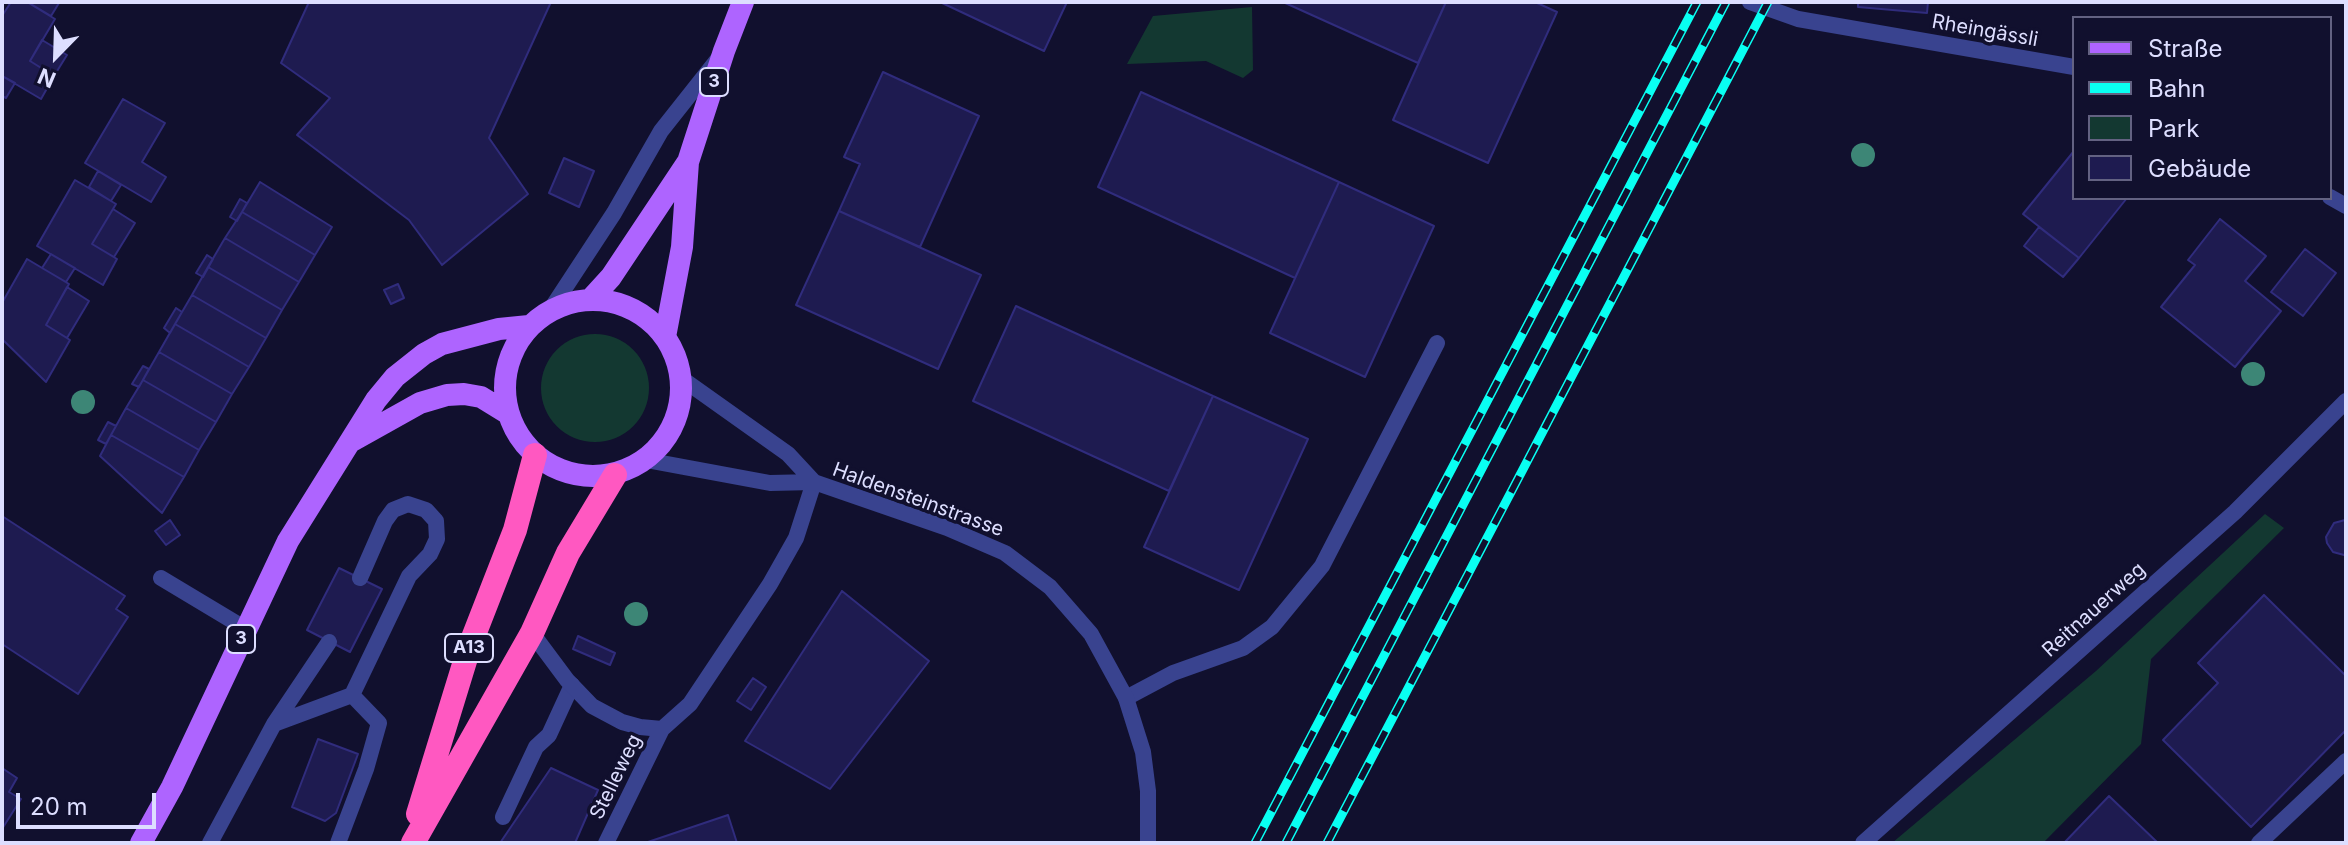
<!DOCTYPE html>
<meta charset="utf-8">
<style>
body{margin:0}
#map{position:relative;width:2348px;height:845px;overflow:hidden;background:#11102e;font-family:Inter,sans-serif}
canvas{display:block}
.frame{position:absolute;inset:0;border:4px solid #dddeff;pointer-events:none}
.legend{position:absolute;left:2072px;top:16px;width:260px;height:184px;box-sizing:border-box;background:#11102e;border:2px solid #636282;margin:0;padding:10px 14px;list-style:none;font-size:24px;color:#dddeff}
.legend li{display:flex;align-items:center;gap:16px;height:40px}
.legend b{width:40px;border:2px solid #636282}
.north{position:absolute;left:16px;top:16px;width:80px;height:80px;-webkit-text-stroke:6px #11102e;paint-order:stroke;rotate:203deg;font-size:22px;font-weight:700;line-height:32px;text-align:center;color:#dddeff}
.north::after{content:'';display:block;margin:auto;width:28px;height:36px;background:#dddeff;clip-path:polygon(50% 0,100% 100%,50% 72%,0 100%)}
.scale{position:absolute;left:16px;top:793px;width:140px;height:36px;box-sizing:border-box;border:4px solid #dddeff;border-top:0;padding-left:10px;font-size:24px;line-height:28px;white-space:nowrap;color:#dddeff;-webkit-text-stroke:6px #11102e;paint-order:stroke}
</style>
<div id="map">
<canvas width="2348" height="845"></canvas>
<div class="frame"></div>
<ul class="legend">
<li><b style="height:10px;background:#ae64ff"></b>Straße</li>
<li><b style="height:10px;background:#09fff2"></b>Bahn</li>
<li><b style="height:22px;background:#133831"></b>Park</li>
<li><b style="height:22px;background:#1e1b50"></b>Gebäude</li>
</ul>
<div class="north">N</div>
<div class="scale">20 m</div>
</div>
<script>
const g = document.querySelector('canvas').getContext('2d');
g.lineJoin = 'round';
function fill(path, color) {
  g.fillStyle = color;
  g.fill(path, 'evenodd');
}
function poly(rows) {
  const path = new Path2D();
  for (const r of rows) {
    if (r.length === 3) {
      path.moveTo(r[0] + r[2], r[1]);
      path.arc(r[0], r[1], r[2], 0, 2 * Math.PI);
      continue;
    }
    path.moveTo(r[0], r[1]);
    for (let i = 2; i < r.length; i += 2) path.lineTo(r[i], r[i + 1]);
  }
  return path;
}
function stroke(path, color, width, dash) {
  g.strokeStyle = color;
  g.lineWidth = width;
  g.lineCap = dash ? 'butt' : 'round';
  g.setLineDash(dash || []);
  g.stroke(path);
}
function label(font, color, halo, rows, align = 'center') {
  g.font = font + ' Inter,sans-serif';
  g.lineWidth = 7;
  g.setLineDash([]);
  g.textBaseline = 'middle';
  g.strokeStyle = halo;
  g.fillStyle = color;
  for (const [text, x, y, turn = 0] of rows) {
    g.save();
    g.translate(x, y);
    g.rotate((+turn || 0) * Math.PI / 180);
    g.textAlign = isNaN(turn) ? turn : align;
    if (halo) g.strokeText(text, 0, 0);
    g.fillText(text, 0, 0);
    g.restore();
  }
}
fill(poly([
 [1252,7,1253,70,1243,78,1206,61,1127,64,1153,16],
 [595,388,54],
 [2265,514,2284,528,2151,659,2141,744,2043,843,1892,843,2096,671]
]), '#133831');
const building = poly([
 [11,2,27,2,55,19,30,61,54,76,41,99,2,76,2,16,11,2],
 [32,2,58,2,59,3,51,16,31,4,32,2],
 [309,2,551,2,489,138,528,194,442,265,409,220,297,135,330,98,281,63,309,2],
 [940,2,1067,2,1044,51,940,2],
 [1283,2,1446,2,1418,63,1283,2],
 [1446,2,1535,2,1557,12,1488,163,1393,120,1446,2],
 [1858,2,1928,2,1927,13,1858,7,1858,2],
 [42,40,67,55,54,76,30,61,42,40],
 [883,72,979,116,920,247,839,211,860,164,844,157,883,72],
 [2,76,15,83,6,98,2,96,2,76],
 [1141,92,1339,182,1295,278,1098,187,1141,92],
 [123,99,165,123,142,162,166,177,151,202,85,163,123,99],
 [2074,151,2074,198,2127,198,2079,258,2023,214,2074,151],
 [564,158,594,171,579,207,549,193,564,158],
 [98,171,121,185,111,201,89,187,98,171],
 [75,180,116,204,92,244,117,259,103,285,37,246,75,180],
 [260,182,332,227,315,255,242,212,260,182],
 [1339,182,1434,226,1365,377,1270,333,1339,182],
 [240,199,247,203,237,221,230,217,240,199],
 [113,209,135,223,114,257,92,244,113,209],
 [839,211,981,275,938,369,796,305,839,211],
 [242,212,315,255,299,282,225,238,242,212],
 [2220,219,2266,256,2245,281,2281,311,2235,367,2161,307,2195,265,2188,260,2220,219],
 [2039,227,2079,258,2063,277,2024,246,2039,227],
 [225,238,299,282,282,310,208,267,225,238],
 [2305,249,2336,273,2303,316,2271,292,2305,249],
 [51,254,75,268,66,282,42,268,51,254],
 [207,255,213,259,203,277,196,273,207,255],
 [27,259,69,284,46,325,70,340,46,382,2,339,2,303,27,259],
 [208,267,282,310,266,338,192,295,208,267],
 [398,284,404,298,391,304,384,290,398,284],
 [67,287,89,301,67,338,46,325,67,287],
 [192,295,266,338,249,367,175,324,192,295],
 [1016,306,1213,396,1169,491,973,401,1016,306],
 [176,308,182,312,170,333,164,328,176,308],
 [175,324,249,367,232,394,159,352,175,324],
 [159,352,232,394,216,422,143,380,159,352],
 [143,366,149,369,139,387,132,384,143,366],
 [143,380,216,422,199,450,126,408,143,380],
 [1213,396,1308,439,1239,590,1144,547,1213,396],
 [126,408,199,450,184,477,111,435,126,408],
 [108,422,116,426,106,444,98,440,108,422],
 [111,435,184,477,162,513,100,456,111,435],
 [2,516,125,596,116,609,128,617,78,694,2,644,2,516],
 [170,520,180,535,166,545,155,531,170,520],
 [2345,520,2346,555,2344,555,2333,552,2327,543,2326,537,2334,523,2345,520],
 [339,568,382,589,350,652,307,630,339,568],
 [842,591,929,661,830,789,745,741,842,591],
 [2264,595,2346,676,2346,730,2251,827,2163,740,2218,683,2198,663,2264,595],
 [578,636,615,653,610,665,573,649,578,636],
 [753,678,766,687,751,710,737,701,753,678],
 [318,739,358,754,336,813,325,821,292,807,318,739],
 [2,768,17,778,9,792,21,799,2,829,2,768],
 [551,768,598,790,575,843,500,843,551,768],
 [2109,796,2158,843,2064,843,2109,796],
 [728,815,737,843,645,843,728,815]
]);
fill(building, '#1e1b50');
stroke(building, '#302c7d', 2);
stroke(poly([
 [1750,2,1798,19,2074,67],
 [2330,197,2346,206],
 [551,309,614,213,661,131,718,59],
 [161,578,246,629],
 [1126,698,1173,673,1243,648,1272,627,1322,566,1437,343],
 [274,724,352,695,409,576,430,554,437,539,436,521,426,510,408,504,393,510,385,521,360,578],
 [503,817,536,747,549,735,572,685],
 [210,843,274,724,329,642],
 [338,843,366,769,379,723,352,695],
 [2259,843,2346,761]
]), '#39438f', 16);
stroke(poly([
 [532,633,567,680,592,706,622,722,640,727,662,729,690,704,770,584,796,538,814,482],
 [606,843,662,729],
 [1863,843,2235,512,2346,401]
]), '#39438f', 16);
stroke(poly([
 [681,378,788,454,814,482],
 [646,460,770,483,814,482,947,528,1005,553,1050,587,1091,634,1126,698,1143,752,1148,791,1148,843]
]), '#39438f', 16);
stroke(poly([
 [593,388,88],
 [590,300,611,277,687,163],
 [665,337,682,247,688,162,724,51,743,2],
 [352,441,420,403,447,395,464,394,481,397,507,413],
 [141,843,172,787,288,541,376,400,395,377,424,354,442,344,499,329,529,326]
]), '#ae64ff', 22);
stroke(poly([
 [418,814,469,648,515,530,535,455],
 [413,843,532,633,568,553,615,475]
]), '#ff58c1', 24);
const rail = poly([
 [1255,843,1697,2],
 [1286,843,1726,2],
 [1327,843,1768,2]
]);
stroke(rail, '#09fff2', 9);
stroke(rail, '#11102e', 6, [18]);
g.fillStyle = '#3d8676';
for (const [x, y] of [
 [1863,155],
 [2253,374],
 [83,402],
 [636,614]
]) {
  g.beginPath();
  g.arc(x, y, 12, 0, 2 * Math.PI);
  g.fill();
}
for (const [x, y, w] of [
 [714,82,28],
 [241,639,28],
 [469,648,48]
]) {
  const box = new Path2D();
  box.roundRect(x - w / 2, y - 14, w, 28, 6);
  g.fillStyle = '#11102e';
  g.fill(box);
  stroke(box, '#dddeff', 2);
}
label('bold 18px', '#dddeff', null, [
 ["3",714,82],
 ["3",241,639],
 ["A13",469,648]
]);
label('20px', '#dddeff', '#11102e', [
 ["Rheingässli",1985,31,10],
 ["Haldensteinstrasse",918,500,20],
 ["Reitnauerweg",2094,610,-42],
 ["Stelleweg",616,777,-64]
]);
</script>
